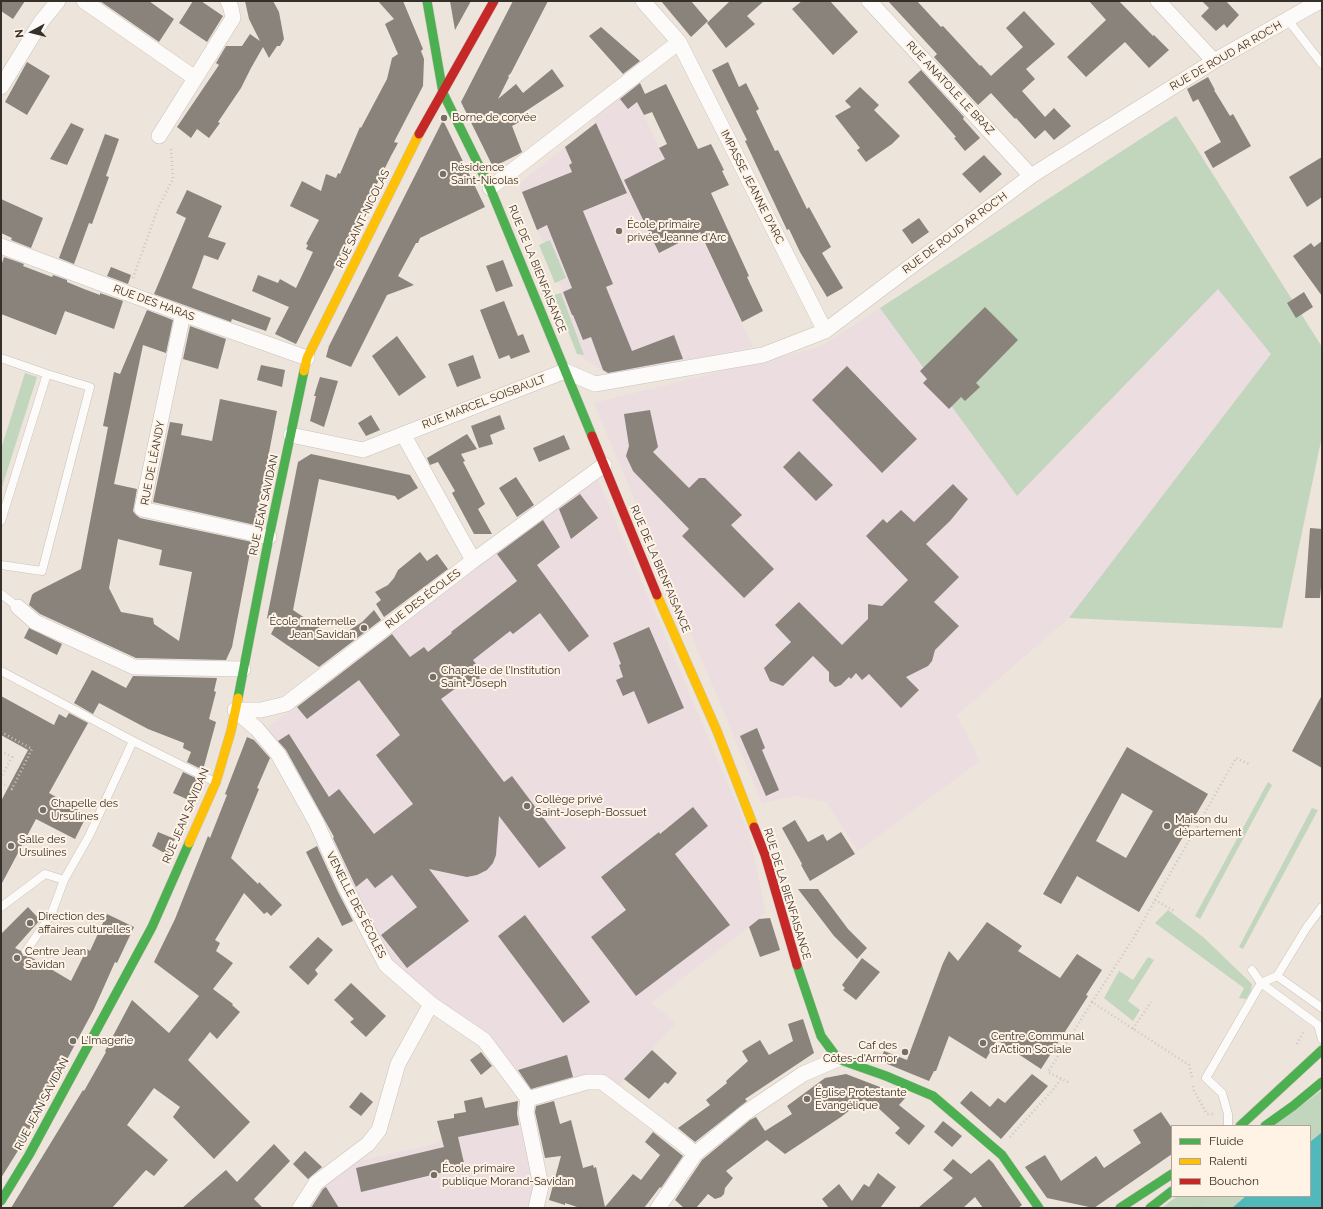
<!DOCTYPE html>
<meta charset="utf-8">
<style>
body{margin:0}
#map{position:relative;width:1323px;height:1209px;overflow:hidden;background:#ede4db;font-family:Raleway,sans-serif}
canvas{display:block}
.frame{position:absolute;inset:0;border:2px solid #36302a;pointer-events:none}
.legend{position:absolute;left:1171px;top:1125px;width:140px;height:72px;box-sizing:border-box;background:#fff3e5;border:1px solid #afa59a;margin:0;padding:5px 7px;list-style:none;font-size:12px;color:#36302a}
.legend li{display:flex;align-items:center;gap:8px;height:20px}
.legend b{width:20px;border:1px solid #afa59a}
.north{position:absolute;left:12px;top:12px;width:40px;height:40px;-webkit-text-stroke:3px #fff3e5;paint-order:stroke;rotate:263deg;font-size:11px;font-weight:700;line-height:16px;text-align:center;color:#36302a}
.north::after{content:'';display:block;margin:auto;width:14px;height:18px;background:#36302a;clip-path:polygon(50% 0,100% 100%,50% 72%,0 100%)}
</style>
<div id="map">
<canvas width="1323" height="1209"></canvas>
<div class="frame"></div>
<ul class="legend">
<li><b style="height:5px;background:#4caf50"></b>Fluide</li>
<li><b style="height:5px;background:#ffc107"></b>Ralenti</li>
<li><b style="height:5px;background:#c62828"></b>Bouchon</li>
</ul>
<div class="north">N</div>
</div>
<script>
const g = document.querySelector('canvas').getContext('2d');
g.lineJoin = 'round';
function fill(path, color) {
  g.fillStyle = color;
  g.fill(path, 'evenodd');
}
function poly(rows) {
  const path = new Path2D();
  for (const r of rows) {
    path.moveTo(r[0], r[1]);
    for (let i = 2; i < r.length; i += 2) path.lineTo(r[i], r[i + 1]);
  }
  return path;
}
function stroke(path, color, width, dash) {
  g.strokeStyle = color;
  g.lineWidth = width;
  g.lineCap = dash ? 'butt' : 'round';
  g.setLineDash(dash || []);
  g.stroke(path);
}
function label(font, color, halo, rows, align = 'center') {
  g.font = font + ' Raleway,sans-serif';
  g.lineWidth = 4;
  g.setLineDash([]);
  g.textBaseline = 'middle';
  g.strokeStyle = halo;
  g.fillStyle = color;
  for (const [text, x, y, turn = 0] of rows) {
    g.save();
    g.translate(x, y);
    g.rotate((+turn || 0) * Math.PI / 180);
    g.textAlign = isNaN(turn) ? turn : align;
    if (halo) g.strokeText(text, 0, 0);
    g.fillText(text, 0, 0);
    g.restore();
  }
}
fill(poly([
 [631,88,753,347,609,375,577,354,554,295,563,292,519,184,595,123,594,116],
 [1176,116,1322,347,1322,436,1282,628,1069,618,957,715,980,761,858,851,826,802,794,796,762,803,594,403,820,347],
 [596,475,749,833,766,913,651,1003,676,1023,617,1087,605,1079,532,1094,401,973,381,949,349,877,336,840,279,744,267,728],
 [526,1123,538,1185,532,1208,304,1208,318,1186,347,1164,438,1143,442,1140]
]), '#ecdde0');
fill(poly([
 [1176,116,1322,347,1322,436,1282,628,1069,618,1271,354,1218,289,1017,496,880,308],
 [550,240,566,278,555,283,539,245],
 [561,293,584,355,577,354,554,295],
 [25,373,37,377,1,490,1,449],
 [1268,782,1272,785,1200,919,1195,916],
 [1312,808,1318,810,1243,949,1239,947],
 [1168,910,1203,937,1252,984,1251,991,1246,999,1239,998,1244,988,1155,923],
 [1148,957,1154,960,1128,1001,1140,1010,1133,1021,1104,998,1119,971,1133,980],
 [1322,1090,1322,1132,1310,1142,1310,1126,1273,1126],
 [1177,1196,1247,1196,1232,1208,1162,1208]
]), '#c2d5bd');
fill(poly([
 [1322,1132,1322,1208,1232,1208,1246,1196,1310,1196,1310,1142]
]), '#51b9bc');
fill(poly([
 [1,1,25,1,13,19,1,11],
 [100,1,149,1,174,19,159,42],
 [193,1,201,1,223,16,207,42,179,23],
 [245,1,273,1,279,12,284,39,280,46,277,46,269,58,263,47,251,68,241,88,218,122,220,123,209,138,197,129,191,138,177,127,219,65,216,63,226,46,242,46,250,34,260,41,249,19],
 [378,1,403,1,423,49,421,51,424,59,423,86,394,142,398,143,392,154,296,344,275,334,289,307,252,291,258,275,278,283,280,279,296,288,313,252,306,249,308,245,306,244,319,220,290,206,302,181,321,191,326,174,336,178,338,173,340,174,360,127,361,128,387,79,392,58,398,54,385,24,394,19],
 [450,1,471,1,455,30],
 [513,1,548,1,511,73,508,76,509,77,498,99,516,84,523,93,552,69,564,86,520,115,523,120,512,126,522,152,517,155,493,167,461,102],
 [661,1,691,1,708,21,691,37],
 [730,1,764,1,747,16,755,24,726,48,707,23],
 [802,1,830,1,858,32,833,55,792,9],
 [888,1,917,1,941,27,943,26,980,66,981,65,991,76,1023,47,1006,28,1024,11,1055,44,1026,69,1035,79,1022,91,1045,117,1054,108,1071,126,1054,140,1045,130,1035,139,1016,118,1015,119,991,93,978,105,934,57,937,54],
 [1089,1,1119,1,1153,36,1154,35,1169,50,1149,68,1125,42,1086,77,1067,57,1106,20],
 [1202,1,1226,1,1239,15,1227,28,1224,24,1216,31,1201,16,1209,8],
 [601,27,640,61,623,74,589,36],
 [27,62,50,76,27,115,5,102],
 [728,62,739,87,746,83,759,109,756,111,775,151,778,150,807,209,809,207,831,247,822,253,843,288,827,297,800,252,789,229,787,230,745,141,747,140,712,70],
 [921,70,964,117,963,119,980,138,965,151,954,138,956,137,908,82],
 [1208,77,1215,90,1214,90,1230,116,1233,114,1251,146,1213,168,1204,152,1221,142,1198,99,1193,102,1187,89],
 [640,83,645,94,666,84,698,149,711,144,724,170,722,171,729,185,711,193,749,276,747,277,763,311,742,322,700,232,659,253,624,180,665,159,659,148,667,144,652,112,644,115,637,102,628,109,620,99],
 [860,87,879,105,874,110,900,136,892,144,866,162,857,150,860,148,835,116,851,107,845,101],
 [443,120,485,207,420,238,418,243,416,243,398,276,414,285,387,295,351,367,326,357,329,346],
 [71,123,84,129,67,165,50,159],
 [596,123,627,193,583,211,613,284,606,287,632,351,674,335,683,359,608,373,603,370,591,337,583,340,573,315,572,315,563,292,572,288,547,225,537,230,522,192,572,172,569,165,572,163,565,147],
 [105,134,119,139,106,176,109,177,92,224,89,223,74,264,59,258],
 [984,155,1002,174,980,193,962,174],
 [1322,157,1322,197,1307,207,1289,177],
 [187,190,222,206,208,237,226,243,218,260,204,255,192,288,271,318,266,331,232,319,231,322,154,294,186,218,176,213],
 [1,199,43,218,31,248,11,240,12,238,1,233],
 [919,218,929,232,912,244,902,230],
 [1322,241,1322,296,1293,256,1311,243,1314,247],
 [4,257,24,264,23,266,52,277,53,275,67,280,67,282,84,289,100,295,100,293,123,301,114,329,65,311,56,335,1,314,1,266],
 [503,260,513,286,496,292,486,266],
 [111,267,131,275,128,284,107,276],
 [1304,292,1313,307,1296,318,1287,303],
 [504,301,518,336,523,334,530,352,511,359,509,355,499,359,480,310],
 [985,307,1018,340,976,383,980,387,965,401,961,397,949,409,923,383,927,379,920,371],
 [147,310,173,320,166,353,143,345,114,484,137,489,133,511,136,515,140,518,252,542,232,647,226,660,136,658,40,614,29,605,32,595,34,593,81,569,108,427,103,426,114,372,120,374],
 [118,539,162,550,159,565,192,572,179,641,154,624,153,618,121,612,109,588],
 [190,326,226,339,218,369,183,359],
 [397,336,426,377,399,396,372,356],
 [473,355,481,378,457,387,448,364],
 [261,365,285,370,282,387,257,380],
 [847,366,917,439,882,473,812,400],
 [320,377,338,381,324,427,310,421,316,396,314,396],
 [220,399,277,411,255,525,153,502,170,422,183,424,181,435,212,441],
 [650,410,658,447,653,452,689,488,699,478,705,478,742,515,731,525,774,569,744,598,682,536,689,529,633,471,626,456,629,446,624,414],
 [371,415,380,430,366,436,358,423],
 [500,415,505,429,490,435,493,444,479,448,471,426],
 [467,434,477,449,461,454,465,461,463,462,485,504,478,509,492,534,474,534,452,493,455,491,438,462,430,465,427,458],
 [564,435,570,449,539,462,533,448],
 [799,451,833,485,816,501,783,467],
 [311,454,410,475,418,488,398,500,395,496,319,479,293,610,336,639,362,622,374,610,381,620,319,667,271,634,276,624,267,618,298,462],
 [516,477,534,505,517,517,499,488],
 [953,484,968,499,950,521,926,544,959,577,934,602,959,626,935,650,932,661,928,666,906,677,919,690,901,708,869,674,862,680,856,673,851,679,849,677,841,685,835,687,829,681,829,672,813,656,783,686,770,681,764,668,791,642,775,625,799,602,842,645,868,619,868,604,882,606,908,580,866,536,883,519,887,523,901,510,914,522],
 [580,494,598,518,571,539,559,509],
 [543,520,560,547,537,565,589,636,569,652,540,613,513,634,510,631,473,660,479,668,480,688,467,680,441,699,504,782,512,776,566,848,539,868,499,816,496,855,493,863,487,870,477,875,467,877,429,869,469,921,407,968,381,935,417,907,392,875,375,888,367,878,356,887,333,838,334,837,286,750,278,741,289,734,329,797,339,789,374,834,413,804,376,755,400,735,359,680,307,719,297,707,392,634,410,657,424,647,428,652,452,633,451,632,517,581,497,554],
 [1310,528,1322,529,1322,575,1320,598,1305,598],
 [420,552,427,561,437,554,448,569,384,617,376,604,381,600,375,592,388,585,394,578,398,570],
 [649,627,684,708,648,724,634,691,623,696,616,680,623,677,619,665,621,664,613,643],
 [29,628,62,644,57,655,24,638],
 [92,670,126,688,133,676,217,678,214,691,216,692,209,719,216,722,203,770,187,762,191,752,183,748,184,743,148,729,99,703,93,714,74,703],
 [1322,695,1322,768,1292,751],
 [1,696,54,725,59,714,66,718,69,713,88,723,49,793,87,815,75,839,36,819,1,885,1,801,28,750,1,735],
 [757,728,765,748,762,750,779,790,766,796,740,736],
 [247,737,254,740,270,758,257,788,259,789,231,858,258,884,259,882,282,905,271,916,267,912,264,914,244,893,215,940,220,943,216,951,233,963,213,989,233,1004,232,1005,240,1012,217,1039,210,1032,188,1060,250,1122,214,1159,173,1117,180,1107,154,1088,127,1125,168,1160,154,1176,146,1170,112,1208,11,1208,83,1090,84,1091,106,1052,105,1051,132,1000,169,1033,199,996,154,962,175,919,208,836,210,838,227,795,225,794],
 [1127,747,1208,794,1139,912,1077,876,1061,904,1043,894],
 [1122,793,1153,811,1126,858,1096,841],
 [183,772,200,780,191,801,173,793],
 [693,807,708,826,675,854,730,925,636,996,591,937,626,910,601,877,659,832,660,834],
 [795,820,808,842,823,834,827,841,841,832,855,854,810,881,801,865,802,864,782,828],
 [158,832,175,839,168,855,152,846],
 [317,846,338,892,353,921,342,926,306,852],
 [798,889,818,889,848,929,867,948,857,959,834,936],
 [28,907,40,920,15,948,21,951,23,956,29,956,71,981,87,949,90,951,107,914,134,927,117,963,115,962,94,1009,19,1149,1,1178,1,934],
 [525,915,590,1002,563,1023,498,936],
 [770,918,780,950,760,957,749,927,759,919],
 [987,922,1022,946,1018,951,1060,978,1077,954,1102,970,1086,995,1088,996,1041,1069,997,1040,986,1059,949,1036,936,1071,934,1071,929,1081,880,1061,884,1051,907,1060,943,963,949,951,958,961],
 [318,937,333,950,315,970,318,974,308,985,289,967],
 [862,958,880,972,856,1000,843,990,845,988,842,985],
 [351,983,386,1016,366,1037,350,1022,354,1019,334,1000],
 [803,1019,814,1053,745,1099,747,1101,695,1142,678,1128,710,1105,706,1100,727,1083,726,1081,748,1061,742,1051,760,1040,769,1055,793,1041,788,1024],
 [652,1050,677,1073,668,1084,665,1082,649,1099,624,1079],
 [481,1052,492,1066,481,1075,470,1060],
 [567,1055,573,1077,531,1089,518,1070],
 [846,1074,906,1097,899,1105,925,1126,909,1145,895,1133,900,1128,876,1106,875,1108,864,1099,841,1117,785,1154,767,1140,726,1171,733,1178,725,1188,724,1194,721,1197,715,1199,708,1194,696,1208,684,1208,675,1200,702,1160,750,1120,756,1117,765,1131,792,1114,787,1106,825,1078],
 [1032,1074,1048,1086,1001,1139,960,1103,971,1091,990,1107,998,1098,1005,1103],
 [361,1092,373,1102,361,1116,349,1107],
 [482,1097,485,1108,518,1101,517,1114,519,1125,458,1137,465,1167,361,1192,356,1168,444,1147,437,1121,454,1118,454,1114,466,1112,464,1101],
 [554,1101,560,1124,571,1120,583,1168,593,1165,594,1168,596,1167,605,1207,633,1174,641,1180,660,1155,645,1142,653,1132,683,1156,661,1188,660,1187,644,1208,580,1208,565,1203,565,1205,549,1200,561,1156,545,1158,535,1112,536,1106],
 [1161,1112,1172,1128,1172,1154,1094,1208,1047,1198,1025,1167,1045,1155,1061,1181,1096,1156,1104,1168,1141,1143,1133,1130],
 [943,1121,962,1136,952,1147,934,1132],
 [274,1144,290,1161,254,1199,263,1208,182,1208,226,1170,237,1182],
 [305,1151,322,1167,308,1179,293,1164],
 [953,1159,971,1174,989,1159,993,1163,1022,1205,1018,1208,983,1208,975,1197,963,1208,918,1208,953,1178,943,1170],
 [878,1173,896,1187,880,1208,829,1208,822,1199,839,1184,852,1201,864,1184,869,1187],
 [326,1187,339,1208,311,1208,323,1189]
]), '#89837c');
const lane = poly([
 [1288,20,1322,64],
 [1,358,47,374,1,521],
 [1,565,42,571,90,387,47,374],
 [1,594,18,607],
 [1,671,133,741,215,782],
 [1,907,45,874,64,880,89,836,133,741],
 [26,951,51,915,64,880],
 [1252,970,1261,983,1318,1025,1322,1039],
 [1277,976,1322,1008],
 [1228,1126,1228,1114,1222,1093,1206,1078,1261,983,1277,976,1307,927,1322,907]
]);
const street = poly([
 [84,1,195,78],
 [643,1,679,42,825,331],
 [869,1,1031,176],
 [1158,1,1214,61],
 [1,87,41,22,58,1],
 [159,136,233,18,231,8,228,1],
 [490,188,679,42],
 [1,246,183,314,307,358],
 [183,314,142,509,269,537],
 [403,434,473,560],
 [291,435,363,450,565,371,595,384,763,355,825,331,1031,176,1214,61,1320,1],
 [18,607,35,622,134,667,243,669],
 [235,710,257,729,278,754,316,822,346,888,386,965,431,1004,484,1040,528,1099,526,1112,541,1186,536,1208],
 [235,710,261,710,286,704,470,563,604,465],
 [528,1099,587,1082,602,1082,681,1142,695,1154],
 [300,1208,316,1183,368,1144,379,1130,398,1064,431,1004],
 [658,1208,695,1154,745,1113,803,1074,838,1059]
]);
const fast = poly([
 [427,1,443,93,490,188,592,436],
 [238,698,269,537,304,371],
 [797,965,821,1036,838,1059,886,1076,933,1096,1002,1155,1039,1208],
 [1240,1126,1322,1050],
 [1265,1126,1293,1106,1322,1082],
 [1,1201,29,1155,152,927,189,843],
 [1120,1208,1172,1174],
 [1150,1208,1172,1191]
]);
const slow = poly([
 [304,371,307,358,419,134],
 [657,595,717,731,754,827],
 [189,843,216,782,231,731,238,698]
]);
const jam = poly([
 [419,134,494,1],
 [592,436,657,595],
 [754,827,765,855,797,965]
]);
stroke(lane, '#c9c2bb', 9);
stroke(street, '#c9c2bb', 16);
stroke(fast, '#c9c2bb', 10);
stroke(slow, '#c9c2bb', 10);
stroke(jam, '#c9c2bb', 10);
stroke(poly([
 [133,278,158,208,173,179,171,149],
 [1,732,32,749,12,789,1,782],
 [1,751,12,757,1,778],
 [1155,900,1174,911],
 [1133,1029,1151,1002],
 [1297,1044,1304,1031],
 [1192,1077,1189,1065,1092,1002,1133,939,1236,758,1251,765],
 [1068,1082,1048,1072,1092,1002],
 [1193,1086,1194,1091,1207,1114,1214,1114],
 [1010,1137,1052,1091,1061,1079],
 [1195,1208,1209,1196]
]), '#cac6c3', 2.5, [1, 3]);
stroke(lane, '#fcfbfa', 8);
stroke(street, '#fcfbfa', 15);
stroke(fast, '#4caf50', 9);
stroke(slow, '#ffc107', 9);
stroke(jam, '#c62828', 9);
for (const [x, y, r, color] of [
 [444,118,4,"#766f68"],
 [443,174,4,"#766f68"],
 [619,231,4,"#766f68"],
 [364,628,4,"#766f68"],
 [433,677,4,"#766f68"],
 [527,806,4,"#766f68"],
 [43,810,4,"#766f68"],
 [1167,826,4,"#766f68"],
 [11,846,4,"#766f68"],
 [30,923,4,"#766f68"],
 [17,958,4,"#766f68"],
 [73,1041,4,"#766f68"],
 [983,1043,4,"#766f68"],
 [905,1052,4,"#766f68"],
 [807,1099,4,"#766f68"],
 [434,1175,4,"#766f68"]
]) {
  const dot = new Path2D();
  dot.arc(x, y, r, 0, 2 * Math.PI);
  g.fillStyle = color;
  g.fill(dot);
  stroke(dot, '#fff3e5', 1.5);
}
label('11px', '#36302a', '#fff3e5', [
 ["RUE DE ROUD AR ROC'H",1226,56,-30],
 ["RUE ANATOLE LE BRAZ",950,88,47],
 ["IMPASSE JEANNE D'ARC",752,187,63],
 ["RUE SAINT-NICOLAS",363,219,-64],
 ["RUE DE ROUD AR ROC'H",955,233,-37],
 ["RUE DE LA BIENFAISANCE",537,269,68],
 ["RUE DES HARAS",154,303,20],
 ["RUE MARCEL SOISBAULT",484,402,-21],
 ["RUE DE LÉANDY",153,463,-79],
 ["RUE JEAN SAVIDAN",264,505,-78],
 ["RUE DE LA BIENFAISANCE",660,569,67],
 ["RUE DES ÉCOLES",423,599,-37],
 ["RUE JEAN SAVIDAN",186,816,-67],
 ["RUE DE LA BIENFAISANCE",787,894,73],
 ["VENELLE DES ÉCOLES",356,905,63],
 ["RUE JEAN SAVIDAN",42,1104,-62]
]);
label('11px', '#36302a', '#fff3e5', [
 ["Borne de corvée",452,118],
 ["Résidence",451,168],
 ["Saint-Nicolas",451,181],
 ["École primaire",627,225],
 ["privée Jeanne d'Arc",627,238],
 ["École maternelle",356,622,"right"],
 ["Jean Savidan",356,635,"right"],
 ["Chapelle de l'Institution",441,671],
 ["Saint-Joseph",441,684],
 ["Collège privé",535,800],
 ["Saint-Joseph-Bossuet",535,813],
 ["Chapelle des",51,804],
 ["Ursulines",51,817],
 ["Maison du",1175,820],
 ["département",1175,833],
 ["Salle des",19,840],
 ["Ursulines",19,853],
 ["Direction des",38,917],
 ["affaires culturelles",38,930],
 ["Centre Jean",25,952],
 ["Savidan",25,965],
 ["Centre Communal",991,1037],
 ["d'Action Sociale",991,1050],
 ["L'Imagerie",81,1041],
 ["Caf des",897,1046,"right"],
 ["Côtes-d'Armor",897,1059,"right"],
 ["Église Protestante",815,1093],
 ["Evangélique",815,1106],
 ["École primaire",442,1169],
 ["publique Morand-Savidan",442,1182]
], 'left');
</script>
